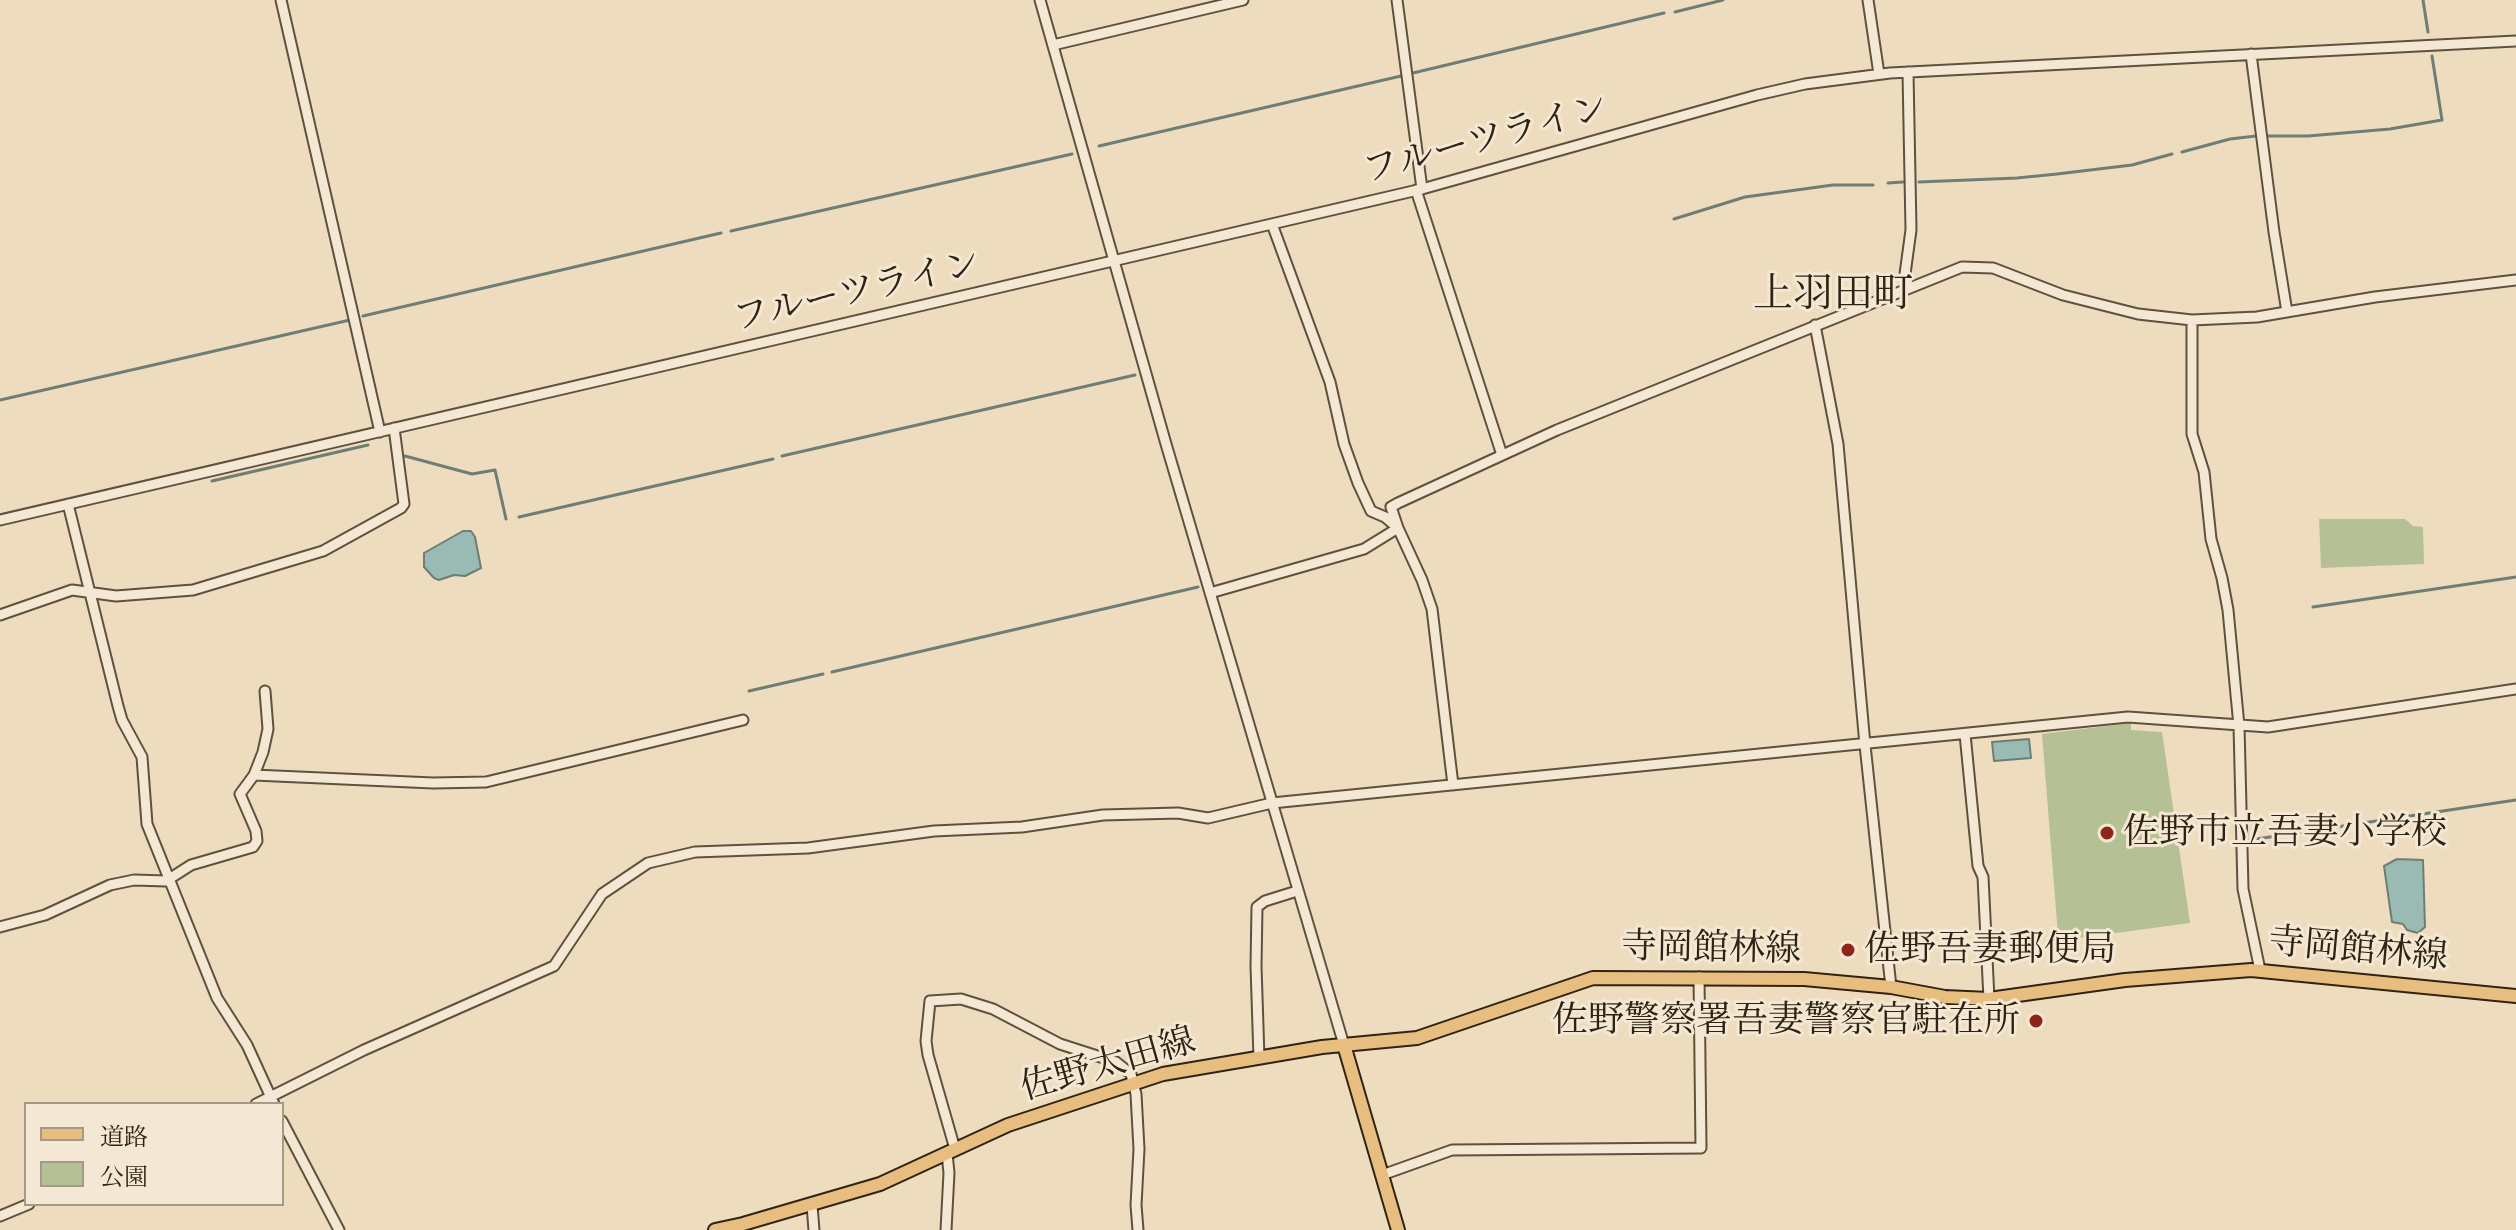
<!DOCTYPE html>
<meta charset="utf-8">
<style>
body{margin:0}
#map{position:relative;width:2516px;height:1230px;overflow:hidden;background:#eedcbe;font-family:"EB Garamond","Noto Serif JP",serif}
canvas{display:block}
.legend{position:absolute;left:24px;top:1102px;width:260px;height:104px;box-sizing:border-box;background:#f4e8d5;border:2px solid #a59987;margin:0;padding:10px 14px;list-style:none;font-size:24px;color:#2f2313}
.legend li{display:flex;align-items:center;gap:16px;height:40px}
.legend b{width:40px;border:2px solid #a59987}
</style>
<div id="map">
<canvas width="2516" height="1230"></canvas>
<ul class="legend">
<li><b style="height:10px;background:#e7be7f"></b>道路</li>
<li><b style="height:22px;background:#b5c194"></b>公園</li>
</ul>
</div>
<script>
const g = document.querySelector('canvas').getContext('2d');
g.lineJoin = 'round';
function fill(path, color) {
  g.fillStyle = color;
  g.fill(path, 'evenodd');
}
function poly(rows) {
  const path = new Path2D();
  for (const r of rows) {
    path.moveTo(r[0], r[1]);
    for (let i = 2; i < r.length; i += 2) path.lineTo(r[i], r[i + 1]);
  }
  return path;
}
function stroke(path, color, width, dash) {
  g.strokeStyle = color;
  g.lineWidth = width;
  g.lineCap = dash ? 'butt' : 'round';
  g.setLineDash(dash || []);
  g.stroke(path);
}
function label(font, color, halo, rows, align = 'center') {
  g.font = font + ' "EB Garamond","Noto Serif JP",serif';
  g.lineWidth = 6;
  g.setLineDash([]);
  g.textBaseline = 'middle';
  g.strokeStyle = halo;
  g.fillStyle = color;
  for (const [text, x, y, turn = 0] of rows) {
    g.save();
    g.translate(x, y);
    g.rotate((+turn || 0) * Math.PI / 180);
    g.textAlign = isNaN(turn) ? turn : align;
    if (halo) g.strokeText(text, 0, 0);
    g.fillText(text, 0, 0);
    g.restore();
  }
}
fill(poly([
 [2319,519,2405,519,2413,526,2423,527,2424,564,2321,568],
 [2131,723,2131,730,2162,732,2190,923,2064,940,2058,935,2042,734]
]), '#b5c194');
const water = poly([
 [463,531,471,531,475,537,481,568,465,576,454,575,439,580,434,578,424,567,424,553,463,531],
 [2029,739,2031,758,1994,761,1992,742,2029,739],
 [2397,859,2423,860,2425,927,2418,933,2407,930,2403,924,2392,922,2384,866,2397,859]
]);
fill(water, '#99bbb4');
stroke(water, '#6f7e74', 2);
stroke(poly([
 [2423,0,2428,32],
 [1675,12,1723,0],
 [1413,73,1664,13],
 [2268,136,2308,136,2390,129,2442,120,2432,56],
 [1099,146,1401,76],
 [2182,152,2230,139,2256,136],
 [1919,182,2017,178,2057,174,2132,165,2172,154],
 [1888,183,1903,182],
 [1674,219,1745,197,1833,185,1873,185],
 [731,231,1072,154],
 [363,316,721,233],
 [0,400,350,320],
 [405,456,472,474,495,470,506,519],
 [782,456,1135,375],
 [212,481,368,445],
 [519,517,773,459],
 [2313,607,2516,577],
 [832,672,1198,587],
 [749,691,823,674],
 [2250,840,2516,800]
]), '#6f7e74', 3);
const minor = poly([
 [281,0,380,432],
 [1040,0,1166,444,1344,1045],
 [1397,0,1422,189],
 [1868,0,1879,74],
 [1053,45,1243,0],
 [2251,54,2274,232,2287,312],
 [1908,72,1911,230,1905,274,1909,288],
 [1416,190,1502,455],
 [1272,224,1330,382,1344,444,1358,483,1371,511,1385,517,1398,528,1422,580,1432,609,1453,785],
 [2192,320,2192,434,2204,472,2211,539,2222,578,2228,610,2239,726,2243,889,2260,970],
 [1815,325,1838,444,1865,745,1891,987],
 [68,504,118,706,122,720,142,757,147,824,217,998,247,1045,274,1104],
 [0,520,1422,189,1757,95,1805,84,1890,73,2516,41],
 [1210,593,1364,549,1398,528,1391,507,1398,503,1557,430,1962,267,1993,268,2063,295,2138,314,2192,320,2257,317,2375,297,2516,280],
 [0,615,72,590,116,596,193,590,323,551,401,508,404,504,394,428],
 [1965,734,1978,866,1983,877,1989,999],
 [254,775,433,783,486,782,743,720],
 [0,927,45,915,110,885,134,880,166,881,191,865,253,847,257,841,256,831,240,794,254,775,263,752,268,729,265,691],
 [1259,1058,1256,966,1257,907,1265,901,1297,891],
 [256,1104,364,1050,554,966,602,894,648,863,695,852,808,848,934,831,1022,827,1103,815,1178,813,1208,818,1272,803,2128,717,2268,727,2516,689],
 [282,1121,339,1230],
 [955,1149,928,1055,926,1041,930,1001,961,999,993,1009,1060,1044,1116,1062,1131,1074,1136,1094,1139,1149,1136,1205,1138,1230],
 [1382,1175,1452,1150,1701,1148,1699,977],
 [812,1205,814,1230],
 [0,1216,29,1204],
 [946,1230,949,1173,947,1153]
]);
const major = poly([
 [1344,1045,1398,1230],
 [715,1230,743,1224,880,1184,1008,1125,1163,1074,1322,1047,1417,1038,1593,978,1804,979,1891,987,1945,997,1989,999,2125,980,2251,970,2516,996]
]);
stroke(minor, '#5f513e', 13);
stroke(major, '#2f2313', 16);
stroke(minor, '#f4e8d5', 9);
stroke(major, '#e7be7f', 12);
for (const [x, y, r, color] of [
 [2107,833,8,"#8f2418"],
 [1848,950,8,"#8f2418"],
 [2036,1021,8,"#8f2418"]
]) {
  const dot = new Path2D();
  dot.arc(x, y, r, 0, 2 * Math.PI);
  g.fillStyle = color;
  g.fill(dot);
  stroke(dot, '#f4e8d5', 3);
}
label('36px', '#2f2313', '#f4e8d5', [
 ["フルーツライン",1486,140,-15],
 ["フルーツライン",857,292,-13],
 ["寺岡館林線",1711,949,1],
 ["寺岡館林線",2358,950,5],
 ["佐野太田線",1108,1065,-16]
]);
label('36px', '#2f2313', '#f4e8d5', [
 ["佐野市立吾妻小学校",2123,833],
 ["佐野吾妻郵便局",1864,950],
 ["佐野警察署吾妻警察官駐在所",2020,1021,"right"]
], 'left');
label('40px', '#2f2313', '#f4e8d5', [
 ["上羽田町",1833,295]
]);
</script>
